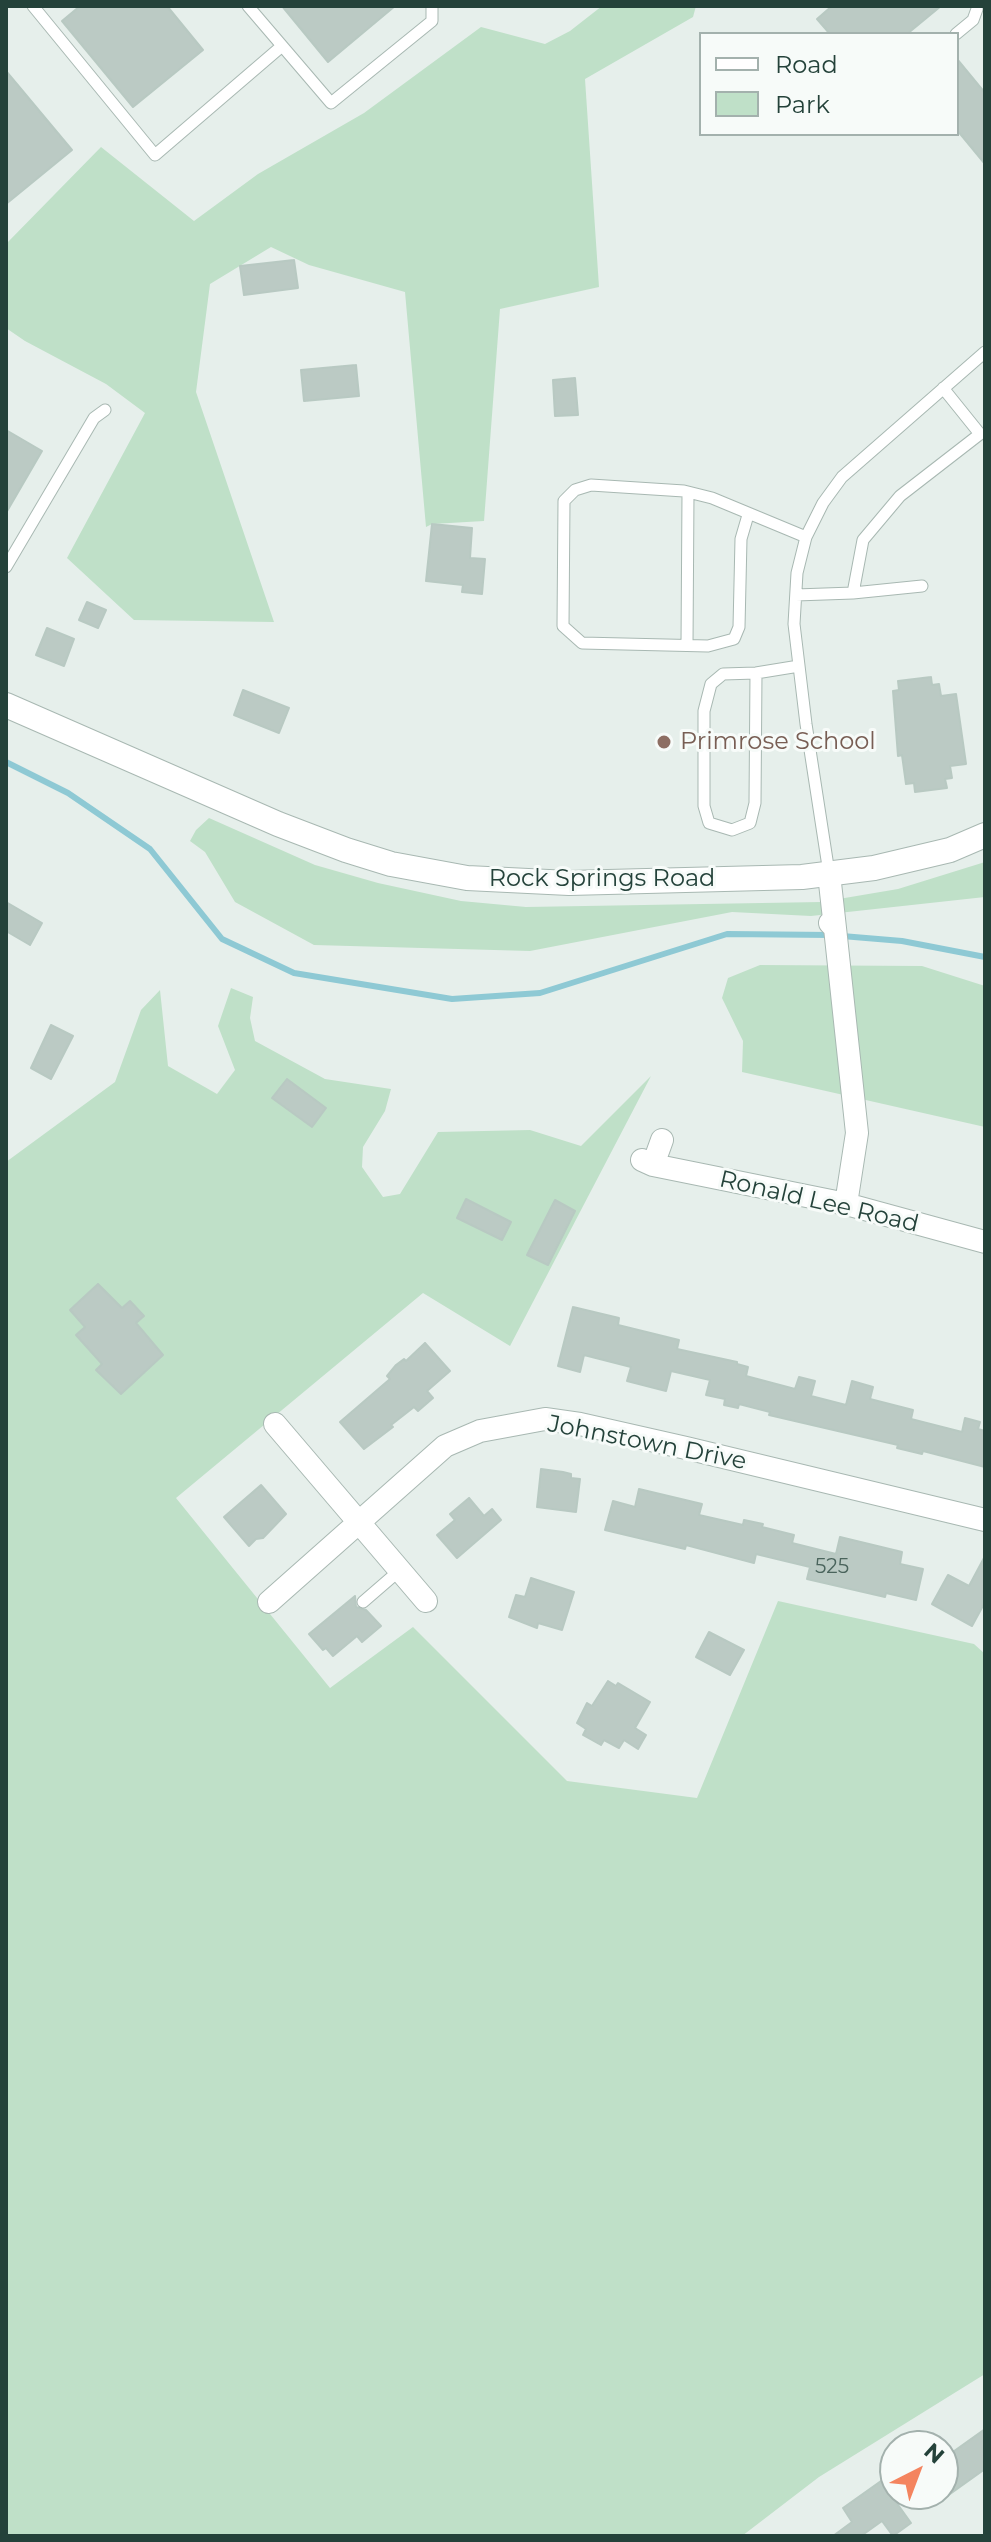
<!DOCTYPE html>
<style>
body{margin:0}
#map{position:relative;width:991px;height:2542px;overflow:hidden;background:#e6efeb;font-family:Montserrat,sans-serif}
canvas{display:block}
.frame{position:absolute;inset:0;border:8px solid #24423a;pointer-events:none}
.legend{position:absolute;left:699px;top:32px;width:260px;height:104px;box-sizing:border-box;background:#f7fbf9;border:2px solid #a3b1ad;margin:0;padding:10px 14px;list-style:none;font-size:24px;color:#24423a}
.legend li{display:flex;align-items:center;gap:16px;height:40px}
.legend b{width:40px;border:2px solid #a3b1ad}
.north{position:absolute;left:879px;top:2430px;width:80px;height:80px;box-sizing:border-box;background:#f7fbf9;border:2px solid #a3b1ad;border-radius:50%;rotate:42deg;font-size:22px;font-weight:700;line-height:32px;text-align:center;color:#24423a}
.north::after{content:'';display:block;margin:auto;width:28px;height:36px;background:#f4845f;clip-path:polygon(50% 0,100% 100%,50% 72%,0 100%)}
</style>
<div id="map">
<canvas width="991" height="2542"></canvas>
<div class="frame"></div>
<ul class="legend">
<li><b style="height:10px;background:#fff"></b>Road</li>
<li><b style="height:22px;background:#bfe0c8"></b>Park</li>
</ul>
<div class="north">N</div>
</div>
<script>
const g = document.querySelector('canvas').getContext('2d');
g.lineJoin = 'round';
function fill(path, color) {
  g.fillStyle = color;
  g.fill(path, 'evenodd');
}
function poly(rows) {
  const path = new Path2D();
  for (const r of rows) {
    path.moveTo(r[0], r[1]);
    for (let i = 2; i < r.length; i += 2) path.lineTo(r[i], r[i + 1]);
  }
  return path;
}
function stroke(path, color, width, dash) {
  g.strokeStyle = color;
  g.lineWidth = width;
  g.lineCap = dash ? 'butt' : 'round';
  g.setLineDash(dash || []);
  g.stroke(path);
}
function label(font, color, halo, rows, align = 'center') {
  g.font = font + ' Montserrat,sans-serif';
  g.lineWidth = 6;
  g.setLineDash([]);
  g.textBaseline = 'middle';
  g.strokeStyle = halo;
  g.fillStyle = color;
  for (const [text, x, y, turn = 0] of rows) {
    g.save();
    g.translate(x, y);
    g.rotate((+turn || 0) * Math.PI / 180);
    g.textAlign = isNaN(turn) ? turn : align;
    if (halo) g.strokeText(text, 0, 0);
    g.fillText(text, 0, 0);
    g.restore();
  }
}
fill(poly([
 [602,6,696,6,693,17,585,79,599,287,500,309,484,521,432,524,426,527,405,292,309,265,271,247,210,284,196,392,274,622,134,620,67,558,145,413,106,384,25,341,6,328,6,244,101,147,194,221,258,174,364,113,481,27,545,44,570,31],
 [209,818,315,865,378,883,461,901,526,907,821,902,898,889,985,862,985,897,811,916,732,912,530,951,314,945,235,902,205,852,190,841,196,830],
 [760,965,922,966,985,986,985,1127,742,1072,743,1041,722,998,728,978],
 [231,988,253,997,250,1018,255,1041,325,1079,391,1089,385,1111,363,1147,362,1167,383,1197,400,1194,438,1132,530,1130,581,1146,651,1076,510,1346,423,1293,176,1498,330,1688,413,1627,567,1781,697,1798,778,1601,974,1644,985,1654,985,2374,819,2477,742,2536,6,2536,6,1162,115,1082,141,1010,160,990,168,1066,217,1094,235,1070,218,1026]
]), '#bfe0c8');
stroke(poly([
 [6,762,68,793,150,849,222,939,294,973,452,999,540,993,727,934,831,935],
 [842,936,902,941,985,957]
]), '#8ec9d4', 6);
const building = poly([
 [80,6,167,6,203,50,133,107,62,21,80,6],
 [282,6,395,6,328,62,282,6],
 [832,6,941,6,907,34,830,34,817,19,832,6],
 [957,59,985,93,985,164,957,130,957,59],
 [6,71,72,150,6,204,6,71],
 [294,260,298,288,244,295,240,266,294,260],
 [356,365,359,396,304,401,301,370,356,365],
 [575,378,578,415,555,416,553,380,575,378],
 [6,430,42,451,6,513,6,430],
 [432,524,472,528,470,558,485,559,482,594,462,592,463,585,426,581,432,524],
 [87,602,106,610,98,628,79,620,87,602],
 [47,628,74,639,64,666,36,655,47,628],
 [931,677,932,685,939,684,941,696,956,694,966,764,950,766,952,778,945,779,947,788,915,792,914,783,906,784,902,755,898,756,893,691,899,690,898,681,931,677],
 [243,690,289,708,279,733,234,715,243,690],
 [6,902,42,923,30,945,6,931,6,902],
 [51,1025,73,1036,51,1079,31,1068,51,1025],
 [287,1079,326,1108,312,1127,272,1098,287,1079],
 [466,1199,511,1222,502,1240,457,1218,466,1199],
 [555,1200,575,1211,548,1265,527,1255,555,1200],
 [98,1284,122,1308,130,1301,144,1316,136,1323,163,1355,121,1394,96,1370,102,1364,76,1335,85,1327,70,1310,98,1284],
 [573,1307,619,1318,618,1325,679,1340,677,1349,737,1362,737,1364,748,1367,746,1376,795,1389,799,1377,815,1381,811,1396,846,1405,852,1381,873,1387,870,1399,913,1410,911,1419,962,1432,965,1418,980,1422,978,1429,985,1431,985,1467,923,1451,922,1454,897,1448,898,1445,769,1415,770,1412,739,1404,738,1408,724,1405,725,1399,706,1395,710,1380,671,1371,666,1391,627,1381,631,1367,584,1355,580,1372,558,1366,573,1307],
 [425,1343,450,1371,427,1391,433,1398,418,1411,414,1407,391,1425,393,1427,364,1449,340,1422,390,1379,387,1376,396,1365,404,1359,406,1361,425,1343],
 [541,1469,563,1472,571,1474,571,1478,580,1479,576,1512,537,1507,541,1469],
 [261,1485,286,1514,263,1538,256,1539,249,1546,224,1517,261,1485],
 [639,1489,702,1504,699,1515,743,1525,744,1520,763,1524,762,1527,794,1535,792,1543,836,1554,840,1537,902,1552,900,1564,923,1569,916,1600,886,1593,885,1597,807,1579,810,1567,756,1554,754,1563,686,1545,685,1549,605,1530,613,1501,635,1507,639,1489],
 [469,1498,484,1516,492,1509,501,1520,457,1558,437,1535,455,1520,450,1514,469,1498],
 [985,1556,985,1602,972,1626,932,1604,948,1575,969,1586,985,1556],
 [531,1578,574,1592,562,1630,538,1623,537,1628,509,1617,516,1595,525,1597,531,1578],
 [355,1596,356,1607,366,1610,381,1626,362,1642,357,1636,333,1656,326,1648,323,1650,309,1634,355,1596],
 [709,1632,744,1650,730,1675,696,1657,709,1632],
 [608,1681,616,1686,618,1683,650,1702,635,1728,646,1735,638,1749,624,1740,619,1748,604,1740,601,1745,583,1735,586,1729,577,1723,587,1703,592,1706,608,1681],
 [985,2429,985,2469,943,2499,943,2459,985,2429],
 [881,2481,911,2523,893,2536,882,2521,861,2536,833,2536,852,2522,843,2508,881,2481]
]);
fill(building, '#bbcac4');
stroke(building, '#b8c9c2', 2);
const service = poly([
 [33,6,155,155,282,46],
 [248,6,331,103,432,21,432,6],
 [956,34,973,20,977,9],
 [748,515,741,539,739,627,734,639,708,646,582,643,563,626,564,501,575,490,591,485,684,491,712,498,806,537],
 [6,567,94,418,105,410],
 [922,586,853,593,863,540,900,496,980,434,943,388],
 [796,595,853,593],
 [687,645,688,493],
 [756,673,755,803,750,823,732,830,709,823,704,806,704,711,711,684,723,674,756,673,799,666],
 [829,873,806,724,794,624,797,573,806,537,823,503,842,477,985,352],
 [363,1602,400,1570]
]);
const minor = poly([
 [829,874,835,928,830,923,835,928,857,1133,846,1204],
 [642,1160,653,1165,846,1204,985,1242],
 [653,1165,662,1140],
 [275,1424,426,1601],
 [269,1602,445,1446,480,1431,545,1419,580,1424,686,1448,985,1520]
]);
const tertiary = poly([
 [6,705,278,824,346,850,391,864,467,878,569,883,802,877,874,868,950,850,985,835]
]);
stroke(service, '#a8b8b2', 13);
stroke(minor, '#a8b8b2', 24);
stroke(tertiary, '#a8b8b2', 26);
stroke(service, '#fff', 11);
stroke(minor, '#fff', 22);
stroke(tertiary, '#fff', 24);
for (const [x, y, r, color] of [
 [664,742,8,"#8d6e63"]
]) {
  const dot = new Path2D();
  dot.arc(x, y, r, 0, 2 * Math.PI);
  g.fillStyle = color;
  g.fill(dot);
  stroke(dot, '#f7fbf9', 3);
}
label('20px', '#4a645c', null, [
 ["525",832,1567]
]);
label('24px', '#785e54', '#f7fbf9', [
 ["Primrose School",680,742]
], 'left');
label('24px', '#24423a', '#f7fbf9', [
 ["Rock Springs Road",602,879],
 ["Ronald Lee Road",819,1202,13],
 ["Johnstown Drive",647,1443,11]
]);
</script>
